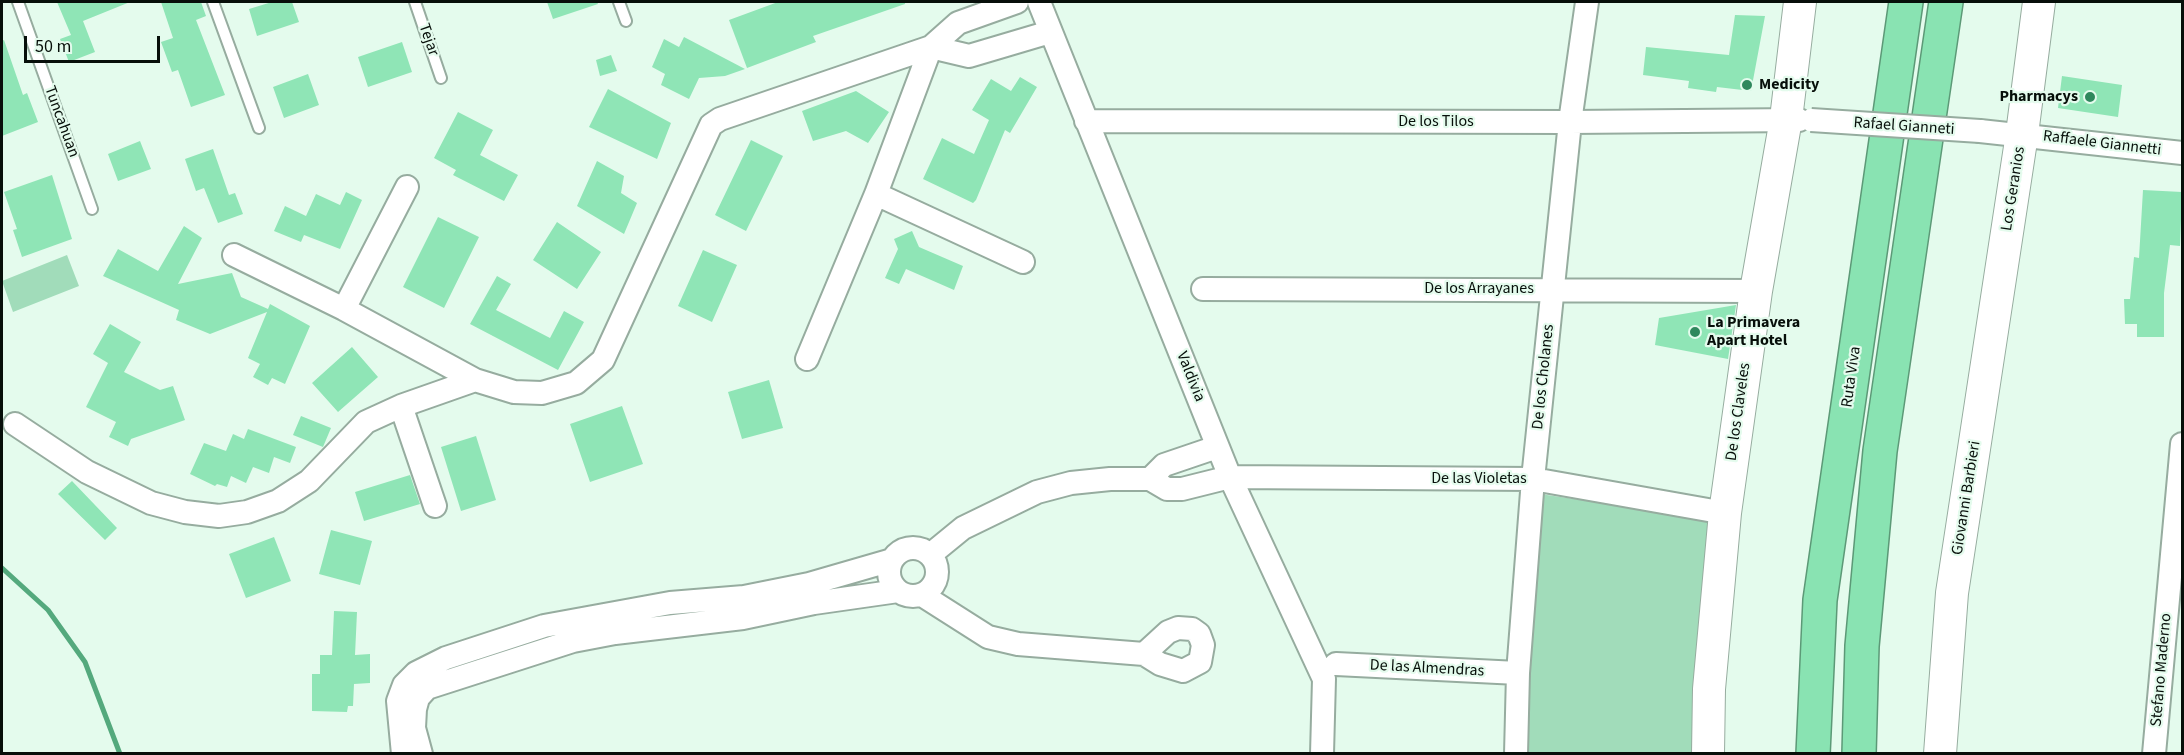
<!DOCTYPE html>
<style>
body{margin:0}
#map{position:relative;width:2184px;height:755px;overflow:hidden;background:#e4fbed;font-family:"Source Sans 3",sans-serif}
canvas{display:block}
.frame{position:absolute;inset:0;border:3px solid #070f0a;pointer-events:none}
.scale{position:absolute;left:24px;top:36px;width:136px;height:27px;box-sizing:border-box;border:3px solid #070f0a;border-top:0;padding-left:8px;font-size:18px;line-height:21px;white-space:nowrap;color:#070f0a;-webkit-text-stroke:4px #e4fbed;paint-order:stroke}
</style>
<div id="map">
<canvas width="2184" height="755"></canvas>
<div class="frame"></div>
<div class="scale">50 m</div>
</div>
<script>
const g = document.querySelector('canvas').getContext('2d');
g.lineJoin = 'round';
function fill(path, color) {
  g.fillStyle = color;
  g.fill(path, 'evenodd');
}
function poly(rows) {
  const path = new Path2D();
  for (const r of rows) {
    if (r.length === 3) {
      path.moveTo(r[0] + r[2], r[1]);
      path.arc(r[0], r[1], r[2], 0, 2 * Math.PI);
      continue;
    }
    path.moveTo(r[0], r[1]);
    for (let i = 2; i < r.length; i += 2) path.lineTo(r[i], r[i + 1]);
  }
  return path;
}
function stroke(path, color, width, dash) {
  g.strokeStyle = color;
  g.lineWidth = width;
  g.lineCap = dash ? 'butt' : 'round';
  g.setLineDash(dash || []);
  g.stroke(path);
}
function label(font, color, halo, rows, align = 'center') {
  g.font = font + ' "Source Sans 3",sans-serif';
  g.lineWidth = 4.5;
  g.setLineDash([]);
  g.textBaseline = 'middle';
  g.strokeStyle = halo;
  g.fillStyle = color;
  for (const [text, x, y, turn = 0] of rows) {
    g.save();
    g.translate(x, y);
    g.rotate((+turn || 0) * Math.PI / 180);
    g.textAlign = isNaN(turn) ? turn : align;
    if (halo) g.strokeText(text, 0, 0);
    g.fillText(text, 0, 0);
    g.restore();
  }
}
fill(poly([
 [67,255,79,286,13,312,2,281],
 [1540,494,1712,519,1696,753,1525,754,1526,673]
]), '#a1dcba');
stroke(poly([
 [2,568,48,610,85,662,120,754]
]), '#54a97d', 5);
fill(poly([
 [57,2,130,2,83,21,95,52,69,62,60,39,71,35],
 [161,2,201,2,206,16,196,20,225,95,191,107,178,70,172,72,161,42,173,38],
 [272,2,292,2,299,22,257,36,249,9],
 [547,2,597,2,598,4,553,19],
 [778,2,905,2,905,4,813,36,816,42,747,68,729,20],
 [1735,15,1765,16,1751,91,1717,87,1716,92,1688,88,1689,81,1643,75,1646,47,1729,55],
 [684,37,745,69,725,76,699,78,689,99,661,85,665,74,652,67,664,39,679,47],
 [4,40,23,95,27,93,38,122,2,136,2,41],
 [402,42,412,72,368,87,358,57],
 [611,55,617,71,600,76,596,60],
 [308,74,319,105,284,118,273,87],
 [2062,76,2122,85,2118,117,2058,108],
 [1020,77,1037,87,1010,133,1005,130,976,200,973,203,923,179,942,138,974,154,989,120,972,110,991,79,1011,91],
 [608,89,671,123,657,159,589,127],
 [856,91,889,112,868,143,846,131,813,141,802,111],
 [458,112,493,130,480,155,518,175,504,201,453,175,456,170,434,158],
 [751,140,783,156,746,231,715,215],
 [140,141,151,169,118,181,108,154],
 [213,149,229,195,235,193,243,214,218,223,204,188,196,191,185,159],
 [597,161,624,176,621,193,637,203,624,234,577,206],
 [52,175,72,239,22,257,13,230,17,229,4,192],
 [2143,190,2182,192,2180,246,2170,245,2164,293,2164,337,2137,337,2137,324,2125,324,2124,299,2130,299,2134,257,2139,258],
 [346,192,362,200,340,249,304,235,301,242,274,231,285,206,306,216,316,194,340,205],
 [438,217,479,237,444,308,403,287],
 [557,222,601,252,577,289,533,260],
 [184,226,202,238,178,284,232,273,241,297,268,309,270,304,310,326,285,384,272,378,268,385,253,377,260,364,248,358,267,312,210,334,176,320,179,310,103,276,118,249,158,271],
 [912,231,919,247,963,266,954,290,906,269,899,284,885,278,898,249,894,239],
 [703,250,737,265,712,322,678,306],
 [497,276,511,284,496,310,550,338,564,311,584,322,558,370,470,324],
 [1736,305,1728,359,1655,345,1659,318],
 [110,324,141,342,124,372,160,390,173,386,185,420,131,439,128,446,109,437,116,422,86,407,108,363,93,354],
 [352,347,378,377,338,412,312,383],
 [769,380,783,428,742,439,728,392],
 [622,406,643,464,590,482,570,424],
 [301,416,331,428,323,447,293,435],
 [248,429,296,447,290,463,274,457,269,473,253,467,246,483,231,476,227,487,217,484,215,486,190,474,204,443,226,451,233,434,244,439],
 [476,436,496,500,461,511,441,447],
 [410,475,420,504,364,521,355,492],
 [72,481,117,528,105,540,58,494],
 [331,530,372,541,360,585,319,574],
 [274,537,291,581,246,598,229,554],
 [334,611,357,612,355,655,370,654,370,683,354,684,353,706,348,706,347,712,312,711,312,674,320,674,320,655,332,655]
]), '#8fe5b6');
const lane = poly([
 [18,2,92,209],
 [213,2,259,128],
 [415,2,441,78],
 [619,2,626,21]
]);
const street = poly([
 [1039,2,1230,477,1324,679,1322,754],
 [931,47,969,56,1050,32],
 [1086,121,1570,122,1799,120],
 [1980,131,2182,153],
 [876,194,1023,262],
 [234,255,344,309,475,380,514,392,542,393,576,383,603,360,711,125,720,119,931,47,958,23,1017,2],
 [1203,289,1756,291],
 [344,309,407,187],
 [807,359,876,194,931,47],
 [401,406,435,506],
 [15,424,87,472,151,503,185,512,219,516,247,512,278,501,309,481,366,422,401,406,475,380],
 [1150,479,1164,465,1217,447],
 [913,572,24],
 [930,555,963,528,1037,492,1071,483,1110,479,1150,479,1167,489,1182,489,1230,477,1533,479,1725,513],
 [922,595,988,637,1018,644,1144,654,1160,664,1183,671,1200,662,1203,645,1199,634,1192,629,1178,628,1168,632,1144,654],
 [1336,664,1518,673],
 [403,754,398,701,404,685,416,673,446,658,544,626,670,603,744,597,809,584,892,560],
 [421,754,414,728,415,709,418,698,427,688,573,641,615,633,743,618,814,603,898,591],
 [1516,754,1518,673,1533,479,1570,122,1587,2],
 [2154,754,2182,444]
]);
const secondary = poly([
 [1708,754,1709,689,1725,513,1756,291,1786,119,1800,2],
 [1940,754,1952,593,2022,134,2039,2]
]);
const highway = poly([
 [1813,754,1820,600,1906,2],
 [1859,754,1862,646,1880,451,1946,2]
]);
stroke(lane, '#96ac9f', 14);
stroke(street, '#96ac9f', 26);
stroke(secondary, '#96ac9f', 34);
stroke(highway, '#5c9977', 36);
stroke(lane, '#fff', 10);
stroke(street, '#fff', 22);
stroke(secondary, '#fff', 32);
stroke(highway, '#89e3b2', 33);
const streetBridge = poly([
 [1811,120,1980,131]
]);
stroke(streetBridge, '#96ac9f', 26, []);
stroke(streetBridge, '#fff', 22);
for (const [x, y, r, color] of [
 [1747,85,6,"#2f885d"],
 [2090,97,6,"#2f885d"],
 [1695,332,6,"#2f885d"]
]) {
  const dot = new Path2D();
  dot.arc(x, y, r, 0, 2 * Math.PI);
  g.fillStyle = color;
  g.fill(dot);
  stroke(dot, '#e4fbed', 2);
}
label('16px', '#070f0a', '#e4fbed', [
 ["Tejar",428,40,71],
 ["Tuncahuan",61,122,70],
 ["De los Tilos",1436,122],
 ["Rafael Gianneti",1904,127,4],
 ["Raffaele Giannetti",2102,144,7],
 ["Los Geranios",2014,189,-81],
 ["De los Arrayanes",1479,289],
 ["Valdivia",1190,377,68],
 ["De los Cholanes",1544,377,-84],
 ["Ruta Viva",1852,377,-82],
 ["De los Claveles",1739,412,-82],
 ["De las Violetas",1479,479],
 ["Giovanni Barbieri",1967,498,-81],
 ["De las Almendras",1427,669,3],
 ["Stefano Maderno",2162,670,-85]
]);
label('bold 16px', '#070f0a', '#e4fbed', [
 ["Medicity",1759,85],
 ["Pharmacys",2078,97,"right"],
 ["La Primavera",1707,323],
 ["Apart Hotel",1707,341]
], 'left');
</script>
